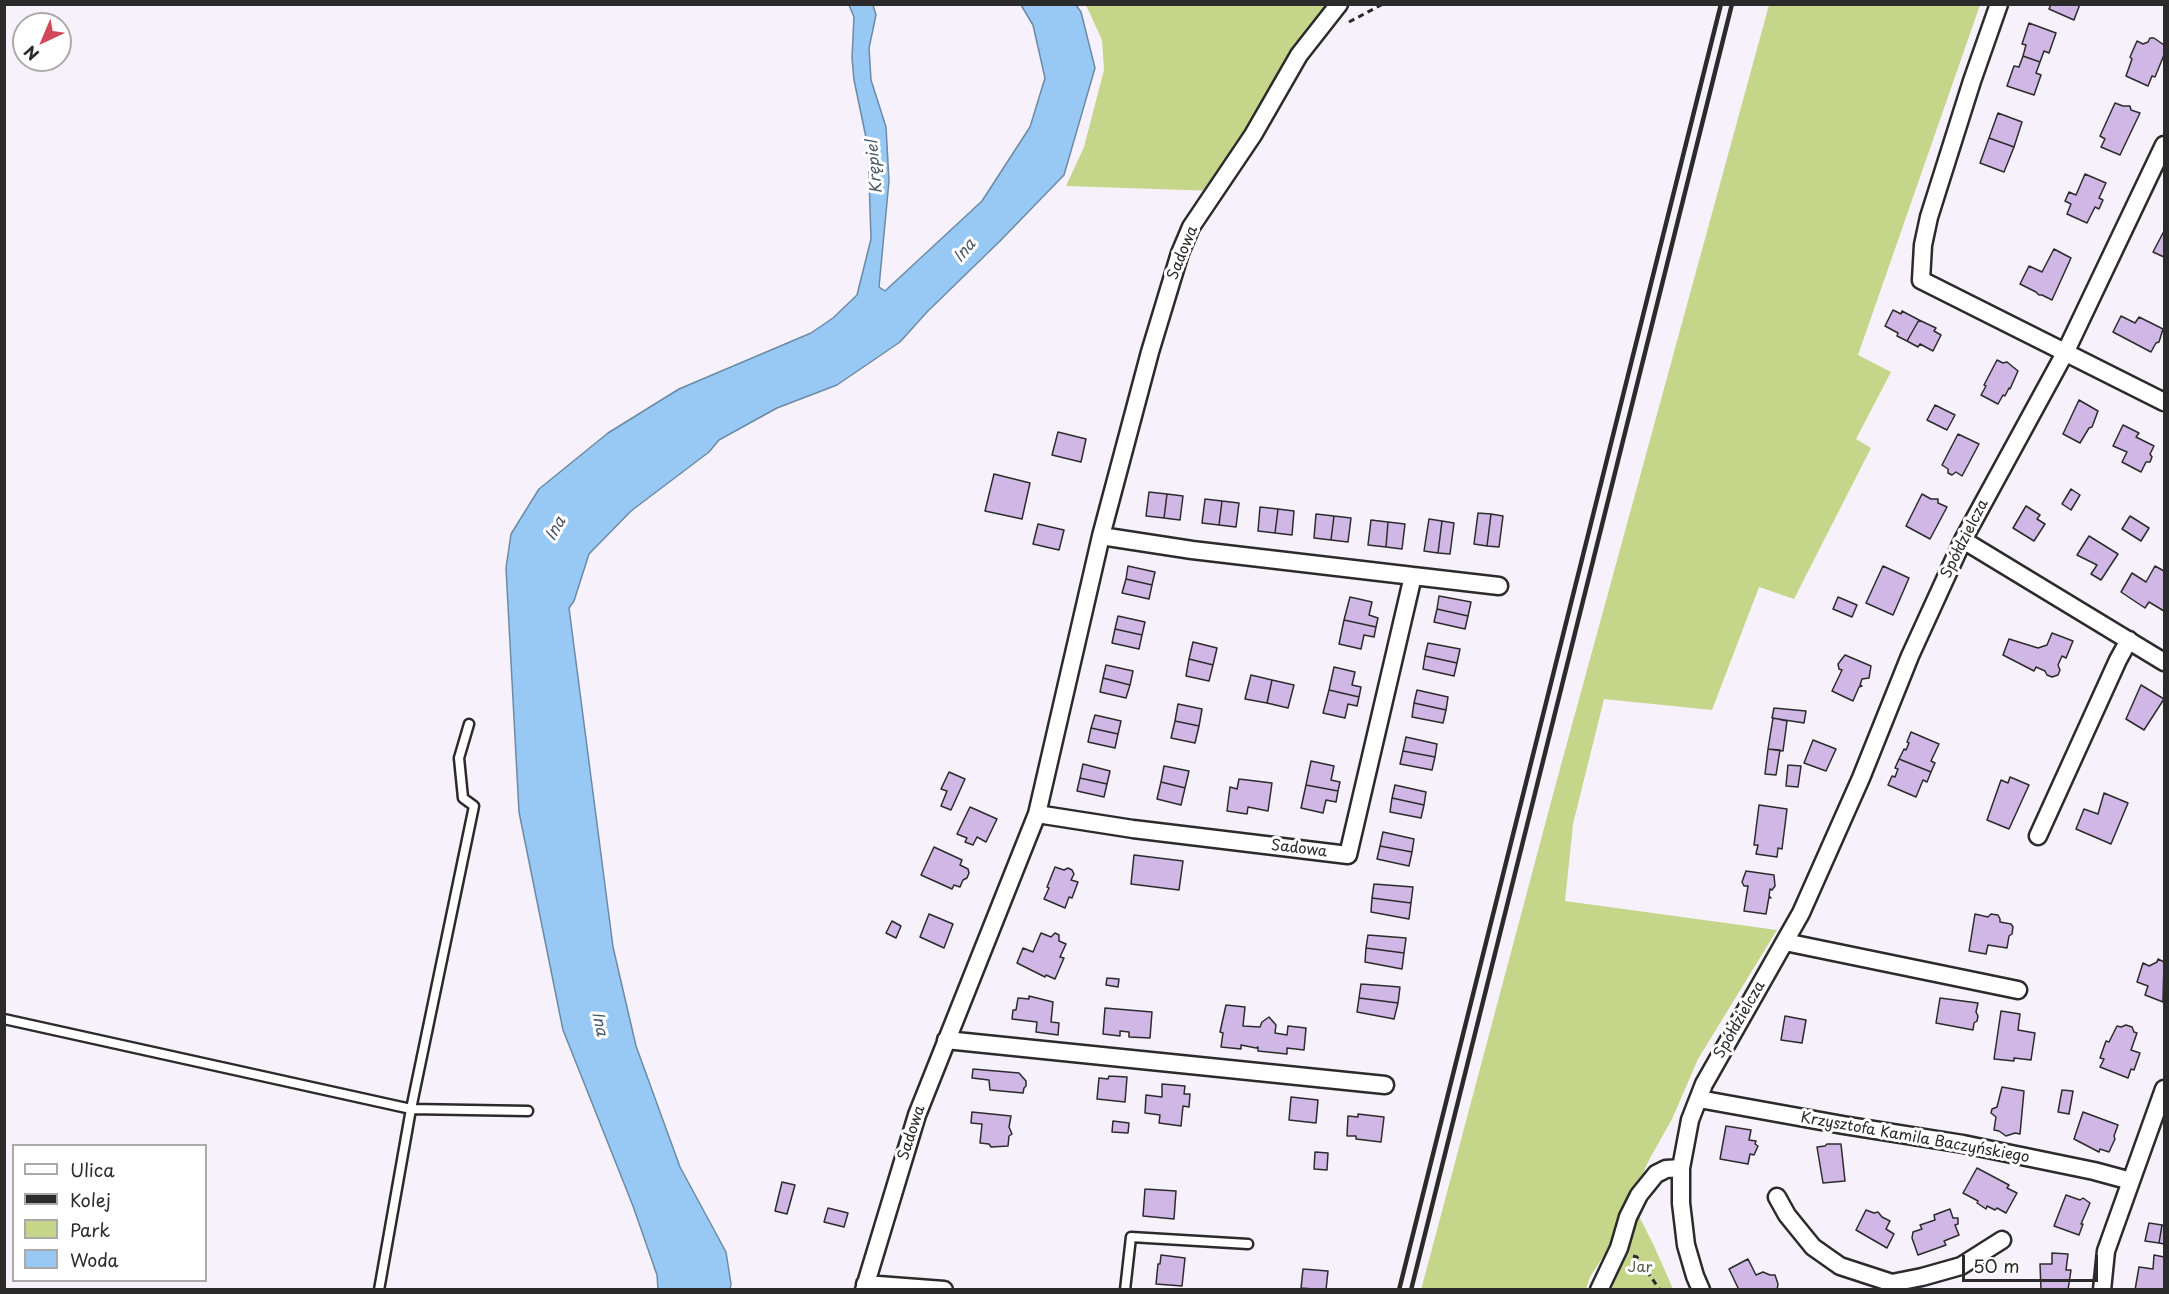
<!DOCTYPE html>
<meta charset="utf-8">
<style>
body{margin:0}
#map{position:relative;width:2169px;height:1294px;overflow:hidden;background:#f6f1fa;font-family:"Playpen Sans",sans-serif}
canvas{display:block}
.frame{position:absolute;inset:0;border:6px solid #2b2b2b;pointer-events:none}
.legend{position:absolute;left:12px;top:1144px;width:195px;height:138px;box-sizing:border-box;background:#fff;border:2px solid #aaa;margin:0;padding:8px 10px;list-style:none;font-size:18px;color:#2b2b2b}
.legend li{display:flex;align-items:center;gap:12px;height:30px}
.legend b{width:30px;border:2px solid #aaa}
.north{position:absolute;left:12px;top:12px;width:60px;height:60px;box-sizing:border-box;background:#fff;border:2px solid #aaa;border-radius:50%;rotate:224deg;font-size:16px;font-weight:700;line-height:24px;text-align:center;color:#2b2b2b}
.north::after{content:'';display:block;margin:auto;width:21px;height:27px;background:#d1495b;clip-path:polygon(50% 0,100% 100%,50% 72%,0 100%)}
.scale{position:absolute;left:1962px;top:1255px;width:136px;height:27px;box-sizing:border-box;border:3px solid #2b2b2b;border-top:0;padding-left:8px;font-size:18px;line-height:21px;white-space:nowrap;color:#2b2b2b;-webkit-text-stroke:4px #fff;paint-order:stroke}
</style>
<div id="map">
<canvas width="2169" height="1294"></canvas>
<div class="frame"></div>
<ul class="legend">
<li><b style="height:8px;background:#fff"></b>Ulica</li>
<li><b style="height:8px;background:#2b2b2b"></b>Kolej</li>
<li><b style="height:16px;background:#c5d589"></b>Park</li>
<li><b style="height:16px;background:#98c9f4"></b>Woda</li>
</ul>
<div class="north">N</div>
<div class="scale">50 m</div>
</div>
<script>
const g = document.querySelector('canvas').getContext('2d');
g.lineJoin = 'round';
function fill(path, color) {
  g.fillStyle = color;
  g.fill(path, 'evenodd');
}
function poly(rows) {
  const path = new Path2D();
  for (const r of rows) {
    path.moveTo(r[0], r[1]);
    for (let i = 2; i < r.length; i += 2) path.lineTo(r[i], r[i + 1]);
  }
  return path;
}
function stroke(path, color, width, dash) {
  g.strokeStyle = color;
  g.lineWidth = width;
  g.lineCap = dash ? 'butt' : 'round';
  g.setLineDash(dash || []);
  g.stroke(path);
}
function label(font, color, halo, rows, align = 'center') {
  g.font = font + ' "Playpen Sans",sans-serif';
  g.lineWidth = 6;
  g.setLineDash([]);
  g.textBaseline = 'middle';
  g.strokeStyle = halo;
  g.fillStyle = color;
  for (const [text, x, y, turn = 0] of rows) {
    g.save();
    g.translate(x, y);
    g.rotate((+turn || 0) * Math.PI / 180);
    g.textAlign = isNaN(turn) ? turn : align;
    if (halo) g.strokeText(text, 0, 0);
    g.fillText(text, 0, 0);
    g.restore();
  }
}
fill(poly([
 [1086,5,1330,5,1216,191,1066,186,1084,147,1104,70,1102,40],
 [1769,5,1980,5,1858,355,1891,372,1856,439,1871,448,1794,599,1759,587,1712,710,1604,699,1573,824,1565,901,1777,930,1698,1059,1672,1119,1649,1160,1610,1246,1590,1277,1586,1289,1421,1290,1555,787],
 [1639,1216,1655,1248,1673,1289,1607,1290]
]), '#c5d589');
const water = poly([
 [849,5,873,5,876,15,869,48,871,80,886,127,889,181,879,287,885,291,982,201,1030,127,1045,78,1033,25,1021,5,1076,5,1081,12,1095,68,1064,175,1000,241,927,312,900,342,837,385,777,408,719,440,709,452,631,511,589,554,574,601,569,608,613,947,636,1046,680,1167,726,1252,731,1284,730,1289,658,1289,657,1275,633,1206,563,1030,519,812,506,568,511,534,539,489,608,433,679,389,811,333,833,318,857,295,871,239,868,147,854,80,852,58,854,17,849,5]
]);
fill(water, '#98c9f4');
stroke(water, '#6c8aa4', 1.5);
const building = poly([
 [2051,4,2080,4,2074,20,2049,9,2051,4],
 [2029,23,2056,33,2049,53,2044,51,2040,62,2023,56,2026,45,2022,44,2029,23],
 [2150,38,2154,38,2164,45,2164,55,2155,77,2152,76,2148,86,2126,76,2132,59,2130,57,2137,41,2143,44,2148,42,2150,38],
 [2023,56,2040,62,2036,73,2041,75,2034,95,2007,86,2014,66,2019,67,2023,56],
 [2115,103,2123,106,2130,106,2131,110,2140,113,2120,155,2101,147,2105,139,2100,136,2115,103],
 [1998,113,2022,122,2014,147,1989,138,1998,113],
 [1989,138,2014,147,2004,172,1980,163,1989,138],
 [2085,174,2106,183,2099,198,2103,200,2099,209,2095,207,2087,223,2067,214,2071,204,2065,201,2069,192,2076,195,2085,174],
 [2164,231,2164,257,2153,252,2164,231],
 [2054,249,2071,258,2052,300,2042,295,2039,295,2036,292,2020,284,2029,266,2042,272,2054,249],
 [1893,310,1901,314,1902,311,1919,320,1907,341,1897,336,1898,333,1885,326,1893,310],
 [2121,316,2135,323,2139,317,2163,329,2159,342,2156,343,2151,352,2113,332,2121,316],
 [1919,320,1936,328,1934,331,1941,335,1933,351,1920,344,1918,347,1907,341,1919,320],
 [1997,360,2003,363,2007,362,2018,371,2010,389,2009,388,2005,396,2003,395,1998,404,1981,395,1986,386,1984,385,1997,360],
 [2079,400,2098,411,2092,427,2089,428,2080,443,2063,434,2079,400],
 [1935,405,1955,415,1947,430,1927,420,1935,405],
 [2123,425,2139,433,2136,437,2154,446,2150,454,2152,457,2150,462,2146,462,2141,472,2122,462,2127,452,2113,446,2123,425],
 [1058,432,1086,439,1081,462,1052,455,1058,432],
 [1958,434,1979,444,1962,476,1956,472,1952,475,1948,473,1948,469,1942,465,1958,434],
 [994,474,1030,483,1022,519,985,511,994,474],
 [2071,489,2080,495,2071,510,2062,504,2071,489],
 [1149,492,1167,494,1164,518,1146,516,1149,492],
 [1167,494,1183,496,1180,520,1164,518,1167,494],
 [1922,494,1931,499,1938,499,1938,503,1947,507,1930,539,1906,526,1922,494],
 [1205,499,1222,501,1219,525,1202,523,1205,499],
 [1222,501,1239,503,1236,527,1219,525,1222,501],
 [2026,506,2040,515,2037,519,2045,524,2034,541,2013,528,2026,506],
 [1260,507,1278,509,1275,533,1258,531,1260,507],
 [1278,509,1294,511,1292,535,1275,533,1278,509],
 [1478,513,1491,514,1487,546,1474,544,1478,513],
 [1316,514,1334,516,1331,540,1314,538,1316,514],
 [1491,514,1503,516,1499,547,1487,546,1491,514],
 [1334,516,1351,518,1348,542,1331,540,1334,516],
 [2130,516,2149,528,2141,541,2122,529,2130,516],
 [1429,519,1442,521,1438,553,1424,551,1429,519],
 [1371,520,1388,522,1386,547,1368,545,1371,520],
 [1442,521,1454,523,1450,554,1438,553,1442,521],
 [1388,522,1405,524,1402,549,1386,547,1388,522],
 [1038,524,1064,530,1059,550,1033,544,1038,524],
 [2089,536,2118,554,2101,580,2091,574,2097,565,2077,555,2089,536],
 [1128,566,1155,572,1152,585,1126,579,1128,566],
 [1883,566,1909,578,1893,615,1866,603,1883,566],
 [2155,566,2164,571,2164,611,2149,602,2145,608,2121,592,2132,573,2146,582,2155,566],
 [1126,579,1152,585,1149,599,1122,593,1126,579],
 [1439,596,1471,602,1468,616,1437,609,1439,596],
 [1350,597,1372,602,1369,615,1378,618,1376,627,1344,620,1350,597],
 [1838,597,1857,605,1852,617,1833,609,1838,597],
 [1437,609,1468,616,1465,629,1434,622,1437,609],
 [1118,616,1145,622,1142,635,1115,629,1118,616],
 [1344,620,1376,627,1374,637,1364,635,1361,649,1339,644,1344,620],
 [1115,629,1142,635,1139,649,1112,643,1115,629],
 [2052,633,2073,641,2066,658,2062,656,2058,665,2060,670,2058,675,2052,677,2047,675,2045,671,2036,667,2034,671,2003,655,2009,639,2038,648,2047,645,2052,633],
 [1193,642,1217,648,1213,665,1189,659,1193,642],
 [1428,643,1460,649,1457,663,1425,656,1428,643],
 [1845,655,1871,666,1869,678,1862,679,1860,685,1862,686,1859,687,1853,701,1832,691,1842,670,1839,669,1838,664,1845,655],
 [1425,656,1457,663,1454,676,1423,669,1425,656],
 [1189,659,1213,665,1209,681,1186,676,1189,659],
 [1106,665,1133,671,1130,685,1103,678,1106,665],
 [1334,667,1355,672,1352,685,1361,687,1359,697,1329,690,1334,667],
 [1251,675,1272,680,1267,703,1245,699,1251,675],
 [1103,678,1130,685,1126,698,1100,692,1103,678],
 [1272,680,1294,685,1288,708,1267,703,1272,680],
 [2141,685,2164,699,2144,730,2126,719,2141,685],
 [1329,690,1359,697,1357,706,1348,704,1345,718,1323,713,1329,690],
 [1417,690,1448,697,1446,710,1414,703,1417,690],
 [1414,703,1446,710,1443,723,1412,717,1414,703],
 [1178,704,1202,709,1199,726,1175,721,1178,704],
 [1774,708,1806,711,1804,723,1772,718,1774,708],
 [1095,715,1121,721,1118,734,1091,728,1095,715],
 [1773,718,1787,721,1783,751,1768,749,1773,718],
 [1175,721,1199,726,1195,743,1171,738,1175,721],
 [1091,728,1118,734,1115,748,1088,742,1091,728],
 [1911,732,1939,744,1931,761,1935,763,1931,772,1899,759,1904,749,1906,750,1909,743,1907,742,1911,732],
 [1406,737,1437,744,1435,757,1403,751,1406,737],
 [1813,740,1836,749,1826,771,1804,763,1813,740],
 [1768,749,1780,750,1776,775,1765,774,1768,749],
 [1403,751,1435,757,1432,770,1400,764,1403,751],
 [1899,759,1931,772,1927,782,1923,780,1916,797,1888,785,1892,776,1895,777,1898,769,1895,768,1899,759],
 [1311,761,1334,766,1331,780,1340,782,1338,791,1306,785,1311,761],
 [1083,764,1110,771,1107,784,1080,778,1083,764],
 [1788,765,1801,766,1798,787,1786,786,1788,765],
 [1164,766,1189,771,1185,788,1161,782,1164,766],
 [949,772,965,779,951,810,941,806,947,791,941,789,949,772],
 [2010,777,2029,785,2009,829,1987,820,2001,780,2008,783,2010,777],
 [1080,778,1107,784,1104,797,1077,791,1080,778],
 [1239,779,1272,783,1268,811,1248,807,1247,814,1227,811,1230,787,1237,789,1239,779],
 [1161,782,1185,788,1181,805,1157,799,1161,782],
 [1306,785,1338,791,1336,802,1326,800,1323,813,1301,808,1306,785],
 [1395,785,1426,792,1424,805,1392,798,1395,785],
 [2104,793,2128,803,2111,844,2076,829,2084,809,2098,814,2104,793],
 [1392,798,1424,805,1421,818,1390,812,1392,798],
 [1759,805,1787,809,1782,849,1778,848,1777,857,1756,854,1758,845,1754,845,1759,805],
 [970,807,997,819,986,842,977,837,973,845,965,842,967,838,957,834,970,807],
 [1383,832,1414,839,1412,852,1380,846,1383,832],
 [1380,846,1412,852,1409,866,1377,859,1380,846],
 [934,847,962,860,960,865,968,869,969,873,967,878,963,880,960,887,954,885,952,889,921,875,934,847],
 [1134,855,1183,861,1179,890,1131,884,1134,855],
 [1055,867,1064,870,1068,868,1072,870,1074,874,1071,880,1078,882,1072,898,1069,897,1065,908,1044,899,1049,888,1047,887,1055,867],
 [1746,871,1774,875,1775,886,1772,890,1770,889,1769,896,1771,898,1769,897,1766,914,1744,911,1748,886,1744,886,1742,882,1746,871],
 [1374,884,1413,887,1411,903,1372,898,1374,884],
 [1372,898,1411,903,1409,919,1371,912,1372,898],
 [929,914,953,924,944,948,920,937,929,914],
 [1975,914,1988,917,1991,914,1998,915,2000,919,2000,922,2011,924,2013,927,2012,934,2009,936,2007,948,1988,945,1986,954,1969,951,1975,914],
 [892,921,901,926,896,938,886,933,892,921],
 [1041,933,1051,937,1055,933,1059,935,1059,941,1066,944,1060,957,1064,958,1055,979,1046,975,1045,977,1017,963,1023,948,1033,952,1041,933],
 [1368,935,1406,938,1404,953,1366,948,1368,935],
 [1366,948,1404,953,1402,969,1365,962,1366,948],
 [2158,959,2164,962,2163,1002,2145,995,2148,986,2137,982,2143,963,2149,966,2157,962,2158,959],
 [1107,978,1119,979,1118,987,1106,985,1107,978],
 [1361,984,1400,987,1398,1003,1359,998,1361,984],
 [1029,996,1053,1002,1051,1022,1059,1023,1058,1035,1036,1032,1037,1022,1012,1019,1013,1010,1016,1010,1018,998,1029,999,1029,996],
 [1359,998,1398,1003,1394,1019,1357,1012,1359,998],
 [1940,998,1978,1003,1976,1012,1978,1016,1977,1021,1974,1023,1973,1030,1936,1023,1940,998],
 [1226,1005,1245,1007,1243,1026,1260,1027,1262,1022,1269,1017,1276,1025,1275,1033,1287,1035,1288,1026,1306,1028,1304,1050,1287,1048,1287,1054,1258,1051,1258,1047,1256,1048,1241,1045,1241,1049,1221,1047,1223,1033,1220,1032,1226,1005],
 [1105,1008,1152,1012,1150,1038,1129,1037,1129,1032,1120,1031,1120,1036,1103,1034,1105,1008],
 [2001,1011,2020,1014,2018,1030,2035,1033,2031,1060,2014,1058,2014,1061,1994,1059,2001,1011],
 [1785,1016,1806,1020,1802,1043,1781,1040,1785,1016],
 [2126,1025,2132,1027,2134,1032,2137,1033,2131,1050,2140,1053,2134,1070,2131,1069,2128,1078,2100,1067,2104,1059,2100,1058,2106,1041,2109,1042,2117,1026,2121,1027,2126,1025],
 [973,1069,1019,1073,1026,1081,1026,1086,1024,1088,1023,1093,990,1090,989,1080,972,1078,973,1069],
 [1109,1076,1127,1077,1125,1102,1097,1099,1099,1078,1108,1079,1109,1076],
 [1162,1084,1185,1086,1184,1094,1190,1094,1189,1107,1183,1106,1181,1126,1159,1123,1160,1115,1145,1113,1146,1095,1162,1097,1162,1084],
 [2002,1087,2024,1091,2020,1134,2015,1133,2006,1136,1999,1131,1994,1130,1996,1117,1991,1113,1992,1109,1997,1107,2002,1087],
 [2062,1090,2073,1091,2069,1114,2058,1112,2062,1090],
 [1291,1097,1318,1100,1316,1123,1289,1120,1291,1097],
 [972,1112,1011,1116,1009,1127,1012,1134,1009,1136,1008,1146,991,1147,989,1144,980,1143,982,1124,971,1123,972,1112],
 [2083,1112,2118,1125,2114,1136,2115,1139,2109,1152,2100,1149,2099,1152,2074,1139,2083,1112],
 [1358,1114,1384,1117,1381,1142,1356,1139,1356,1136,1347,1136,1348,1116,1358,1117,1358,1114],
 [1113,1121,1129,1123,1128,1133,1112,1132,1113,1121],
 [1726,1126,1751,1130,1749,1140,1756,1141,1755,1144,1758,1146,1754,1155,1750,1154,1748,1164,1720,1159,1726,1126],
 [1827,1144,1841,1144,1845,1181,1823,1183,1817,1147,1825,1146,1827,1144],
 [1315,1152,1328,1153,1327,1170,1314,1169,1315,1152],
 [1977,1168,2009,1185,2007,1188,2017,1193,2006,1213,1997,1208,1995,1210,1987,1206,1986,1209,1977,1203,1978,1201,1963,1193,1977,1168],
 [782,1182,795,1185,787,1214,775,1211,782,1182],
 [1145,1189,1176,1191,1174,1219,1143,1216,1145,1189],
 [2066,1195,2080,1200,2083,1198,2090,1203,2081,1224,2083,1224,2079,1235,2054,1226,2066,1195],
 [828,1208,848,1213,844,1227,824,1222,828,1208],
 [1950,1209,1953,1218,1958,1218,1958,1224,1955,1225,1959,1235,1944,1241,1946,1245,1918,1255,1912,1238,1913,1232,1922,1229,1920,1225,1935,1220,1934,1215,1950,1209],
 [1866,1210,1874,1213,1878,1212,1882,1217,1890,1221,1886,1229,1894,1234,1887,1248,1856,1230,1866,1210],
 [2149,1223,2162,1225,2159,1243,2145,1241,2149,1223],
 [2162,1225,2164,1226,2164,1244,2159,1243,2162,1225],
 [2052,1253,2068,1254,2066,1270,2071,1270,2068,1290,2041,1290,2040,1264,2052,1264,2052,1253],
 [1161,1255,1185,1258,1182,1286,1156,1284,1158,1264,1160,1264,1161,1255],
 [2154,1255,2164,1257,2164,1290,2135,1290,2139,1267,2153,1269,2154,1255],
 [1748,1259,1756,1275,1763,1272,1770,1275,1775,1275,1778,1284,1777,1290,1739,1290,1729,1269,1748,1259],
 [1303,1269,1328,1271,1326,1290,1301,1288,1303,1269]
]);
fill(building, '#d0b7e5');
stroke(building, '#2b2b2b', 1.5);
const service = poly([
 [4,1019,411,1109,528,1111],
 [379,1290,411,1109,474,806,463,798,459,758,469,724],
 [1125,1290,1131,1237,1248,1244]
]);
const minor = poly([
 [1999,4,1972,81,1929,217,1923,245,1921,280,2164,402],
 [1101,536,1192,550,1413,576],
 [1963,540,2164,662],
 [1037,814,1133,829,1348,855,1413,576,1499,586],
 [2038,836,2118,660,2129,640],
 [1785,942,2018,990],
 [946,1040,1385,1085],
 [1699,1099,1843,1125,1963,1144,2094,1171,2131,1181],
 [1777,1197,1787,1215,1813,1247,1840,1266,1892,1283,1922,1277,1961,1266,2002,1240],
 [865,1284,944,1290],
 [864,1290,917,1115,1037,814,1101,536,1150,352,1180,253,1191,227,1253,135,1299,55,1339,4],
 [1599,1290,1619,1248,1628,1217,1639,1195,1656,1174,1666,1169,1681,1168],
 [1701,1290,1695,1276,1686,1245,1681,1203,1681,1168,1690,1120,1704,1084,1801,913,1861,778,1910,656,1963,540,2065,353,2164,145],
 [2102,1290,2106,1251,2164,1089]
]);
stroke(service, '#2b2b2b', 13);
stroke(minor, '#2b2b2b', 21);
stroke(poly([
 [1349,22,1383,4],
 [1633,1256,1637,1257,1660,1290]
]), '#2b2b2b', 3, [6, 4.5]);
stroke(service, '#fff', 8);
stroke(minor, '#fff', 16);
stroke(poly([
 [1399,1290,1721,4],
 [1411,1290,1732,4]
]), '#2b2b2b', 4.5);
label('15px', '#2b2b2b', '#fff', [
 ["Sadowa",1183,253,-68],
 ["Spółdzielcza",1965,539,-63],
 ["Sadowa",1299,849,7],
 ["Spółdzielcza",1740,1020,-60],
 ["Sadowa",912,1133,-72],
 ["Krzysztofa Kamila Baczyńskiego",1915,1138,10]
]);
label('15px', '#595e47', '#fff', [
 ["Jar",1640,1268]
]);
label('italic 16px', '#4c5a67', '#fff', [
 ["Krępiel",875,167,-95],
 ["Ina",965,251,-50],
 ["Ina",556,529,-61],
 ["Ina",599,1024,78]
]);
</script>
